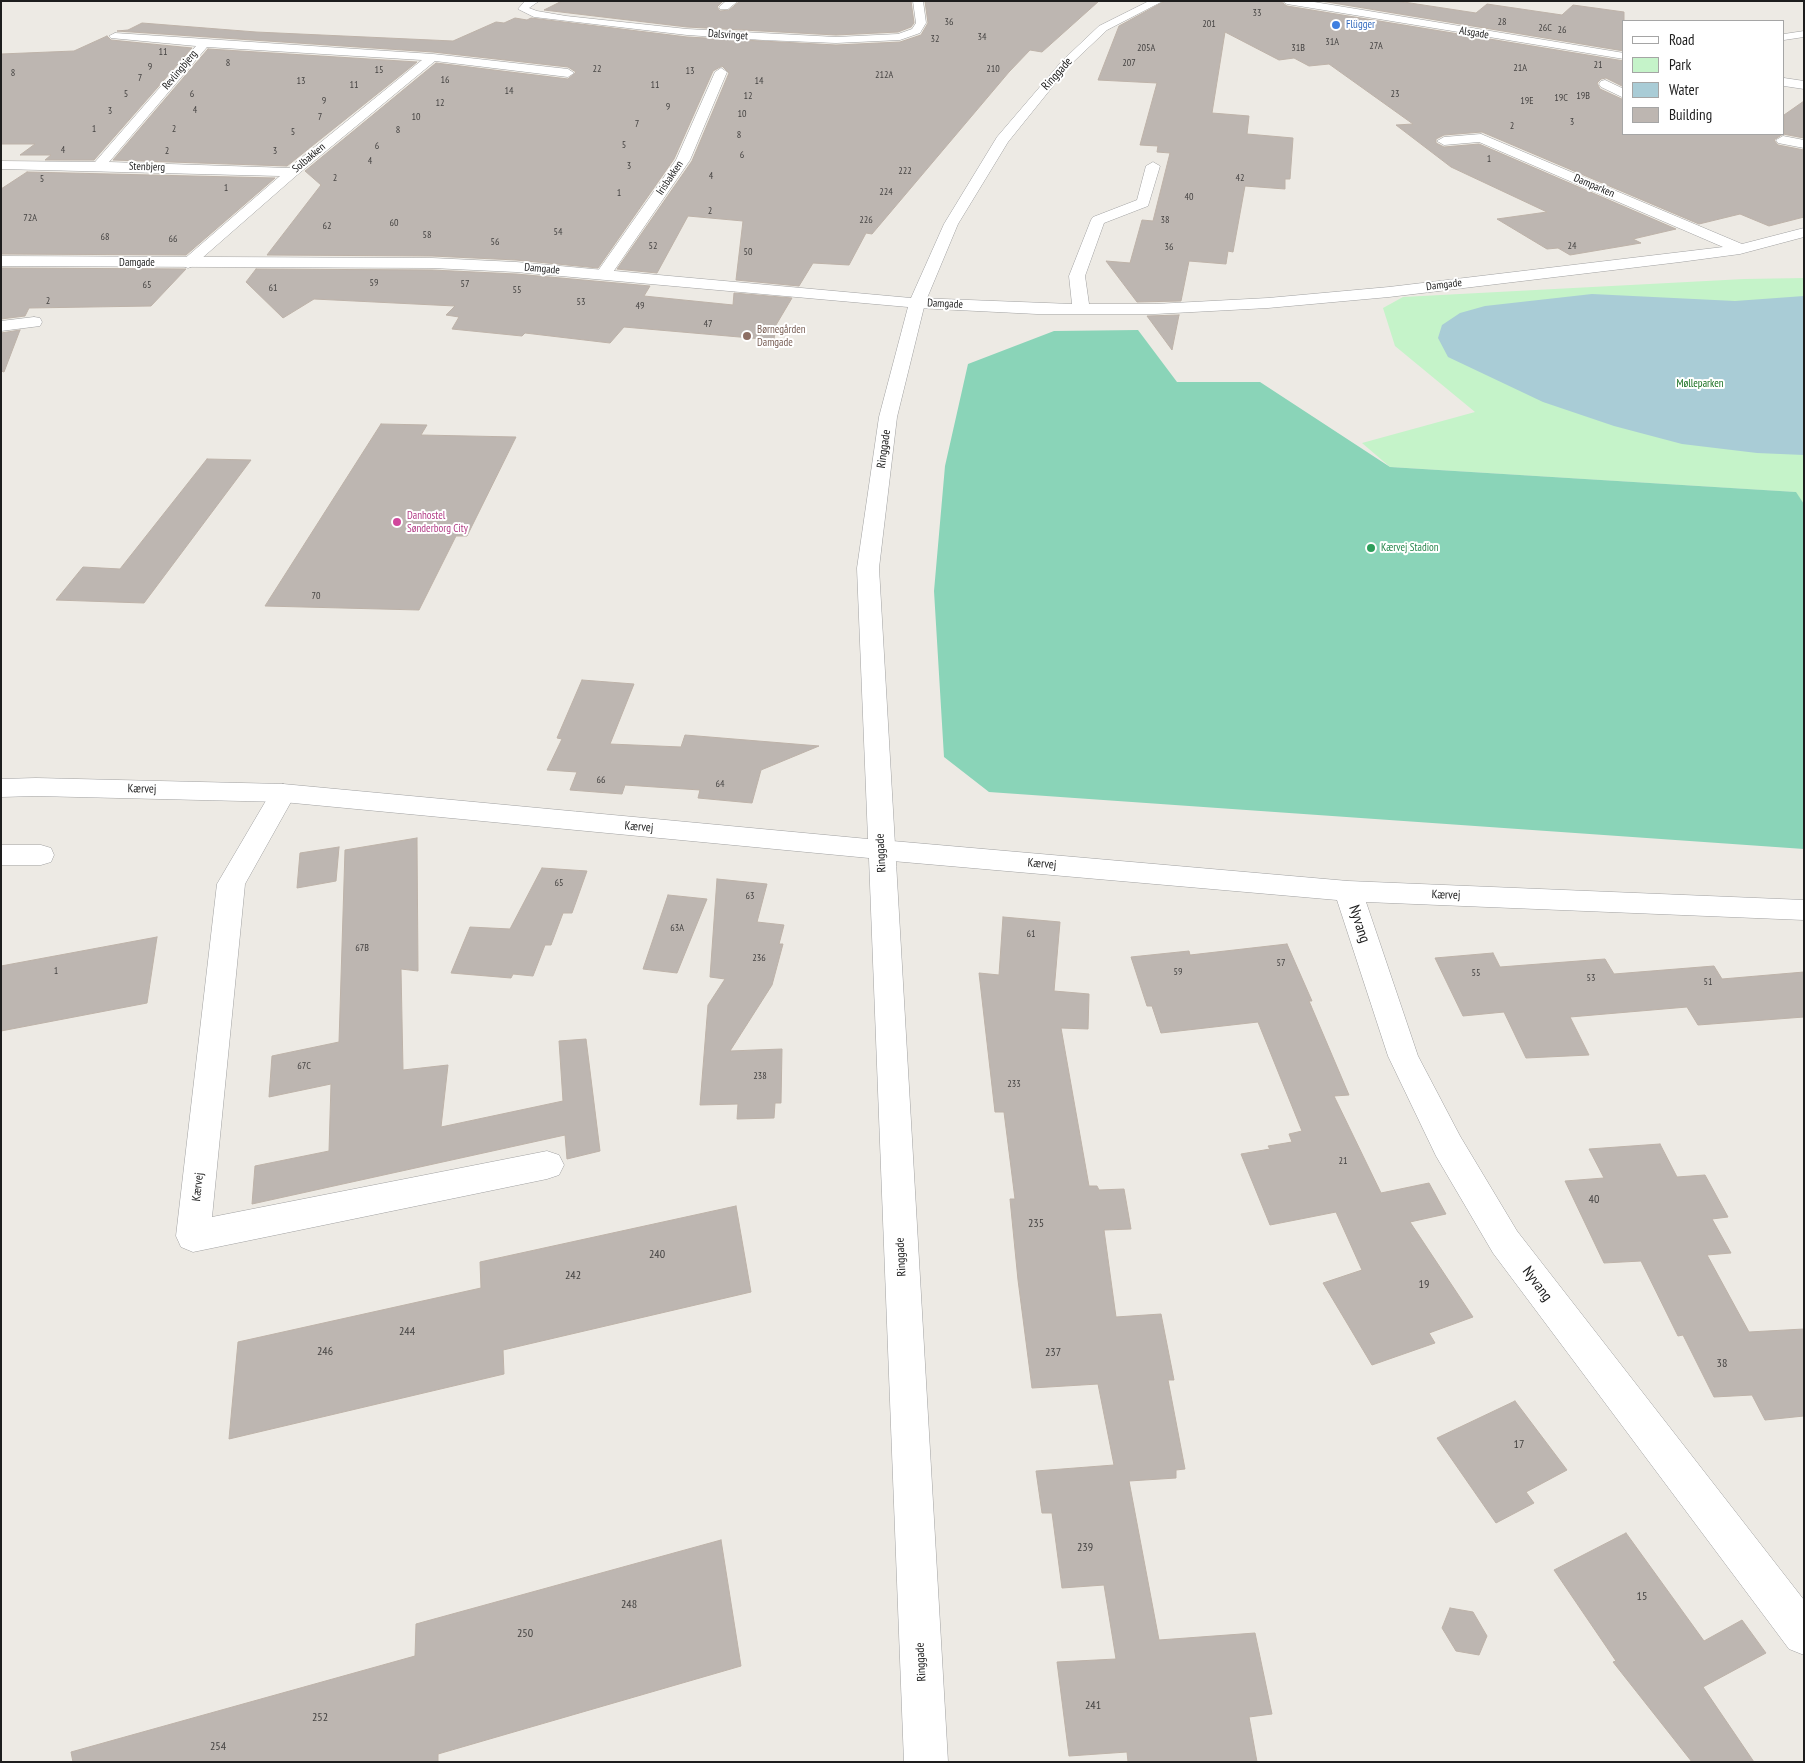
<!DOCTYPE html>
<meta charset="utf-8">
<style>
body{margin:0}
#map{position:relative;width:1805px;height:1763px;overflow:hidden;background:#edeae4;font-family:"PT Sans Narrow",sans-serif}
canvas{display:block}
.frame{position:absolute;inset:0;border:2px solid #1d1d1d;pointer-events:none}
.legend{position:absolute;left:1622px;top:20px;width:162px;height:115px;box-sizing:border-box;background:#fff;border:1px solid #a5a5a5;margin:0;padding:6px 9px;list-style:none;font-size:15px;color:#1d1d1d}
.legend li{display:flex;align-items:center;gap:10px;height:25px}
.legend b{width:25px;border:1px solid #a5a5a5}
</style>
<div id="map">
<canvas width="1805" height="1763"></canvas>
<div class="frame"></div>
<ul class="legend">
<li><b style="height:6px;background:#fff"></b>Road</li>
<li><b style="height:14px;background:#c5f3c9"></b>Park</li>
<li><b style="height:14px;background:#a9ccd6"></b>Water</li>
<li><b style="height:14px;background:#bdb6b1"></b>Building</li>
</ul>
</div>
<script>
const g = document.querySelector('canvas').getContext('2d');
g.lineJoin = 'round';
function fill(path, color) {
  g.fillStyle = color;
  g.fill(path, 'evenodd');
}
function poly(rows) {
  const path = new Path2D();
  for (const r of rows) {
    path.moveTo(r[0], r[1]);
    for (let i = 2; i < r.length; i += 2) path.lineTo(r[i], r[i + 1]);
  }
  return path;
}
function stroke(path, color, width, dash) {
  g.strokeStyle = color;
  g.lineWidth = width;
  g.lineCap = dash ? 'butt' : 'round';
  g.setLineDash(dash || []);
  g.stroke(path);
}
function label(font, color, halo, rows, align = 'center') {
  g.font = font + ' "PT Sans Narrow",sans-serif';
  g.lineWidth = 4;
  g.setLineDash([]);
  g.textBaseline = 'middle';
  g.strokeStyle = halo;
  g.fillStyle = color;
  for (const [text, x, y, turn = 0] of rows) {
    g.save();
    g.translate(x, y);
    g.rotate((+turn || 0) * Math.PI / 180);
    g.textAlign = isNaN(turn) ? turn : align;
    if (halo) g.strokeText(text, 0, 0);
    g.fillText(text, 0, 0);
    g.restore();
  }
}
fill(poly([
 [1804,278,1804,504,1795,492,1390,467,1362,443,1475,412,1395,346,1383,308,1403,297,1744,279]
]), '#c5f3c9');
fill(poly([
 [1138,330,1177,382,1260,382,1390,467,1796,492,1804,504,1804,849,989,792,944,757,934,591,945,466,968,364,1054,331]
]), '#8ad4b8');
fill(poly([
 [1592,294,1735,301,1804,296,1804,455,1757,453,1682,444,1614,426,1543,402,1448,357,1438,338,1442,325,1460,313,1485,306]
]), '#a9ccd6');
const building = poly([
 [562,1,723,1,717,7,720,11,729,10,740,1,911,1,914,23,911,27,898,32,836,35,687,27,544,10,562,1],
 [925,1,1099,1,1042,52,1030,50,1009,72,872,234,866,233,849,265,813,263,799,286,736,280,743,221,688,216,657,273,617,269,692,161,729,73,722,66,713,71,674,159,598,268,516,260,432,256,267,255,321,185,305,171,436,63,568,79,576,72,568,67,433,52,117,31,128,30,142,23,256,32,453,41,496,22,504,23,515,18,527,20,531,18,687,37,836,45,900,42,921,35,928,23,925,1],
 [1165,1,1280,1,1287,6,1624,61,1624,87,1606,78,1601,79,1597,83,1600,89,1624,100,1624,134,1784,134,1784,115,1804,101,1804,138,1783,134,1774,140,1778,145,1804,150,1804,217,1769,226,1740,214,1699,224,1482,132,1444,135,1436,139,1436,143,1444,147,1479,144,1676,229,1633,239,1641,243,1570,255,1558,248,1547,249,1497,219,1547,212,1451,167,1396,125,1413,124,1329,64,1309,66,1294,58,1279,60,1225,32,1212,113,1249,116,1247,134,1293,138,1290,179,1285,179,1285,189,1245,186,1233,252,1228,251,1226,264,1189,261,1181,301,1137,302,1106,261,1130,263,1142,220,1153,221,1170,153,1157,152,1158,146,1140,145,1157,83,1098,80,1119,26,1165,1],
 [1321,1,1397,1,1476,13,1487,4,1562,15,1573,5,1624,12,1624,51,1321,1],
 [107,36,111,40,192,48,94,160,45,160,51,155,20,155,35,144,1,144,1,54,74,51,107,36],
 [208,49,417,62,287,166,113,160,208,49],
 [27,172,275,178,186,255,1,254,1,189,27,172],
 [1,268,185,269,186,269,151,306,29,308,25,316,1,319,1,268],
 [256,269,432,270,516,274,650,286,644,296,733,305,734,293,792,298,776,325,774,340,624,327,610,343,525,333,522,336,452,329,459,317,446,315,455,306,314,299,283,318,246,282,256,269],
 [1179,315,1172,350,1147,316,1179,315],
 [20,330,4,372,1,371,1,333,20,330],
 [381,424,427,425,421,435,516,437,467,536,456,536,419,610,265,606,381,424],
 [207,459,251,460,144,603,56,600,83,567,120,569,207,459],
 [582,680,634,684,610,744,681,747,685,735,819,746,761,770,752,803,698,798,700,790,625,785,622,794,570,790,577,772,547,770,562,739,557,738,582,680],
 [417,838,418,971,401,969,403,1070,448,1065,441,1127,563,1101,559,1041,586,1039,600,1151,567,1159,565,1135,252,1204,255,1166,329,1151,331,1084,269,1097,272,1056,339,1042,345,850,417,838],
 [339,847,336,881,297,888,300,853,339,847],
 [542,868,587,871,572,913,563,913,551,945,545,945,533,976,513,974,511,978,451,973,470,927,510,929,542,868],
 [717,879,767,884,757,922,784,925,779,944,783,944,772,985,730,1051,782,1049,781,1103,775,1103,774,1118,737,1119,738,1104,700,1105,708,1005,725,979,710,977,717,879],
 [668,895,707,899,677,973,643,969,668,895],
 [1003,917,1060,922,1054,991,1089,994,1088,1029,1061,1028,1089,1186,1097,1186,1099,1190,1124,1189,1131,1229,1104,1230,1116,1317,1161,1314,1174,1380,1168,1380,1185,1469,1176,1470,1176,1478,1129,1481,1159,1640,1255,1633,1272,1714,1249,1717,1257,1762,1128,1762,1127,1752,1069,1756,1057,1662,1116,1659,1104,1585,1062,1588,1052,1513,1042,1513,1036,1471,1114,1465,1098,1384,1032,1388,1018,1280,1010,1199,1015,1199,1004,1112,995,1112,979,973,999,975,1003,917],
 [157,937,147,1003,1,1031,1,966,157,937],
 [1287,944,1312,1001,1309,1001,1349,1095,1334,1096,1381,1193,1429,1183,1446,1214,1410,1222,1473,1317,1429,1333,1435,1343,1372,1365,1323,1283,1362,1270,1336,1212,1270,1225,1241,1154,1270,1149,1268,1146,1292,1142,1289,1134,1302,1131,1258,1022,1161,1033,1152,1006,1147,1006,1131,957,1189,951,1190,955,1287,944],
 [1493,953,1500,967,1605,959,1614,974,1714,966,1722,979,1804,972,1804,1017,1698,1025,1687,1007,1570,1017,1589,1055,1526,1058,1504,1012,1463,1016,1435,958,1493,953],
 [1660,1144,1677,1177,1705,1175,1728,1217,1712,1219,1731,1253,1707,1255,1749,1332,1804,1329,1804,1416,1765,1420,1752,1395,1714,1397,1683,1335,1678,1336,1641,1261,1604,1263,1565,1181,1604,1178,1589,1149,1660,1144],
 [736,1206,751,1292,503,1350,504,1374,229,1439,238,1342,481,1288,480,1262,736,1206],
 [1515,1401,1567,1470,1526,1492,1534,1503,1496,1523,1437,1438,1515,1401],
 [1626,1533,1704,1641,1742,1620,1766,1653,1703,1687,1754,1762,1692,1762,1613,1662,1616,1661,1554,1570,1626,1533],
 [721,1540,741,1666,438,1754,438,1762,73,1762,71,1752,415,1656,416,1624,721,1540],
 [1450,1608,1473,1612,1487,1636,1479,1655,1456,1651,1442,1628,1450,1608]
]);
fill(building, '#bdb6b1');
stroke(building, '#bdb2a8', 1);
const minor = poly([
 [525,1,539,1,529,8,537,11,566,16,687,29,836,37,898,34,912,29,916,23,913,1,923,1,926,23,920,33,900,40,836,43,763,40,687,35,534,17,518,9,525,1],
 [726,1,738,1,728,9,720,9,719,7,726,1],
 [1804,31,1804,37,1784,40,1784,34,1804,31],
 [115,33,433,54,568,69,574,73,568,77,435,61,297,175,193,266,188,268,183,266,180,263,183,260,280,176,1,169,1,161,95,162,196,46,111,38,109,36,115,33],
 [207,47,422,60,289,168,109,162,207,47],
 [721,68,727,72,690,160,609,278,597,278,595,275,676,160,715,72,721,68],
 [1605,80,1624,89,1624,98,1601,87,1599,84,1601,81,1605,80],
 [1481,134,1742,244,1804,228,1804,237,1740,254,1680,262,1389,297,1268,308,1155,314,1037,314,917,308,911,306,909,303,911,300,917,298,1072,304,1069,276,1091,220,1093,217,1137,200,1146,166,1153,162,1160,166,1148,206,1104,223,1085,276,1089,304,1155,304,1268,298,1389,287,1723,247,1479,142,1444,145,1437,141,1444,137,1481,134],
 [1783,136,1804,140,1804,148,1778,143,1776,140,1783,136],
 [34,317,40,318,42,322,40,326,1,331,1,321,34,317],
 [283,784,292,787,296,793,245,884,212,1217,547,1151,559,1155,564,1165,559,1175,547,1179,193,1252,181,1247,176,1236,217,884,274,787,283,784],
 [881,840,1348,881,1804,900,1804,920,1366,902,1418,1056,1460,1136,1517,1231,1804,1600,1804,1655,1789,1649,1493,1253,1436,1156,1388,1056,1337,900,881,860,871,857,868,850,871,843,881,840],
 [1,845,41,845,51,848,54,855,51,862,41,865,1,865,1,845]
]);
const tertiary = poly([
 [1149,1,1163,1,1107,30,1070,65,1008,142,958,224,925,303,897,417,879,568,948,1762,904,1762,869,858,283,802,36,796,1,797,1,779,36,778,283,784,868,839,857,568,879,417,908,307,516,272,432,268,1,266,1,256,432,258,516,262,911,298,944,224,997,137,1062,61,1099,26,1149,1],
 [1282,1,1308,1,1624,53,1624,59,1287,4,1282,1],
 [1784,78,1804,81,1804,89,1784,86,1784,78]
]);
stroke(minor, '#a1a1a1', 1);
stroke(tertiary, '#a1a1a1', 1);
fill(minor, '#fff');
fill(tertiary, '#fff');
for (const [x, y, r, color] of [
 [1336,25,5,"#3f7fe0"],
 [747,336,5,"#8d6e63"],
 [397,522,5,"#d1479c"],
 [1371,548,5,"#2e9e5b"]
]) {
  const dot = new Path2D();
  dot.arc(x, y, r, 0, 2 * Math.PI);
  g.fillStyle = color;
  g.fill(dot);
  stroke(dot, '#fff', 2);
}
label('10px', '#454342', null, [
 ["33",1257,13],
 ["36",949,22],
 ["28",1502,22],
 ["201",1209,24],
 ["26C",1545,28],
 ["26",1562,30],
 ["34",982,37],
 ["32",935,39],
 ["31A",1332,42],
 ["27A",1376,46],
 ["205A",1146,48],
 ["31B",1298,48],
 ["11",163,52],
 ["8",228,63],
 ["207",1129,63],
 ["21",1598,65],
 ["9",150,67],
 ["21A",1520,68],
 ["22",597,69],
 ["210",993,69],
 ["15",379,70],
 ["13",690,71],
 ["8",13,73],
 ["212A",884,75],
 ["7",140,78],
 ["16",445,80],
 ["13",301,81],
 ["14",759,81],
 ["11",354,85],
 ["11",655,85],
 ["14",509,91],
 ["5",126,94],
 ["6",192,94],
 ["23",1395,94],
 ["12",748,96],
 ["19B",1583,96],
 ["19C",1561,98],
 ["9",324,101],
 ["19E",1527,101],
 ["12",440,103],
 ["9",668,107],
 ["4",195,110],
 ["3",110,111],
 ["10",742,114],
 ["7",320,117],
 ["10",416,117],
 ["3",1572,122],
 ["7",637,124],
 ["2",1512,126],
 ["1",94,129],
 ["2",174,129],
 ["8",398,130],
 ["5",293,132],
 ["8",739,135],
 ["5",624,145],
 ["6",377,146],
 ["4",63,150],
 ["2",167,151],
 ["3",275,151],
 ["6",742,155],
 ["1",1489,159],
 ["4",370,161],
 ["3",629,166],
 ["222",905,171],
 ["4",711,176],
 ["2",335,178],
 ["42",1240,178],
 ["5",42,179],
 ["1",226,188],
 ["224",886,192],
 ["1",619,193],
 ["40",1189,197],
 ["2",710,211],
 ["72A",30,218],
 ["226",866,220],
 ["38",1165,220],
 ["60",394,223],
 ["62",327,226],
 ["54",558,232],
 ["58",427,235],
 ["68",105,237],
 ["66",173,239],
 ["56",495,242],
 ["52",653,246],
 ["24",1572,246],
 ["36",1169,247],
 ["50",748,252],
 ["59",374,283],
 ["57",465,284],
 ["65",147,285],
 ["61",273,288],
 ["55",517,290],
 ["2",48,301],
 ["53",581,302],
 ["49",640,306],
 ["47",708,324],
 ["70",316,596],
 ["66",601,780],
 ["64",720,784],
 ["65",559,883],
 ["63",750,896],
 ["63A",677,928],
 ["61",1031,934],
 ["67B",362,948],
 ["236",759,958],
 ["57",1281,963],
 ["1",56,971],
 ["59",1178,972],
 ["55",1476,973],
 ["53",1591,978],
 ["51",1708,982],
 ["67C",304,1066],
 ["238",760,1076],
 ["233",1014,1084],
 ["21",1343,1161]
]);
label('11px', '#366cbe', '#fff', [
 ["Flügger",1346,25]
], 'left');
label('11px', '#1d1d1d', '#fff', [
 ["Alsgade",1474,33,9],
 ["Dalsvinget",728,35,4],
 ["Revlingbjerg",180,70,-50],
 ["Solbakken",309,158,-40],
 ["Stenbjerg",147,167,2],
 ["Irisbakken",670,178,-56],
 ["Damparken",1594,186,23],
 ["Damgade",137,263],
 ["Damgade",542,269,5],
 ["Damgade",1444,285,-7],
 ["Damgade",945,304,3]
]);
label('11px', '#785e54', '#fff', [
 ["Børnegården",757,330],
 ["Damgade",757,343]
], 'left');
label('11px', '#176f1f', '#fff', [
 ["Mølleparken",1700,384]
]);
label('11px', '#b23c85', '#fff', [
 ["Danhostel",407,516],
 ["Sønderborg City",407,529]
], 'left');
label('11px', '#27864d', '#fff', [
 ["Kærvej Stadion",1381,548]
], 'left');
label('12px', '#1d1d1d', '#fff', [
 ["Ringgade",1057,74,-48],
 ["Ringgade",884,449,-82],
 ["Kærvej",142,789,1],
 ["Kærvej",639,827,5],
 ["Ringgade",881,853,-93],
 ["Kærvej",1042,864,5],
 ["Kærvej",1446,895,2],
 ["Kærvej",198,1187,-84],
 ["Ringgade",901,1257,-93],
 ["Ringgade",921,1662,-93]
]);
label('12px', '#454342', null, [
 ["40",1594,1200],
 ["235",1036,1224],
 ["240",657,1255],
 ["242",573,1276],
 ["19",1424,1285],
 ["244",407,1332],
 ["246",325,1352],
 ["237",1053,1353],
 ["38",1722,1364],
 ["17",1519,1445],
 ["239",1085,1548],
 ["15",1642,1597],
 ["248",629,1605],
 ["250",525,1634],
 ["241",1093,1706],
 ["252",320,1718],
 ["254",218,1747]
]);
label('15px', '#1d1d1d', '#fff', [
 ["Nyvang",1359,924,72],
 ["Nyvang",1537,1284,53]
]);
</script>
